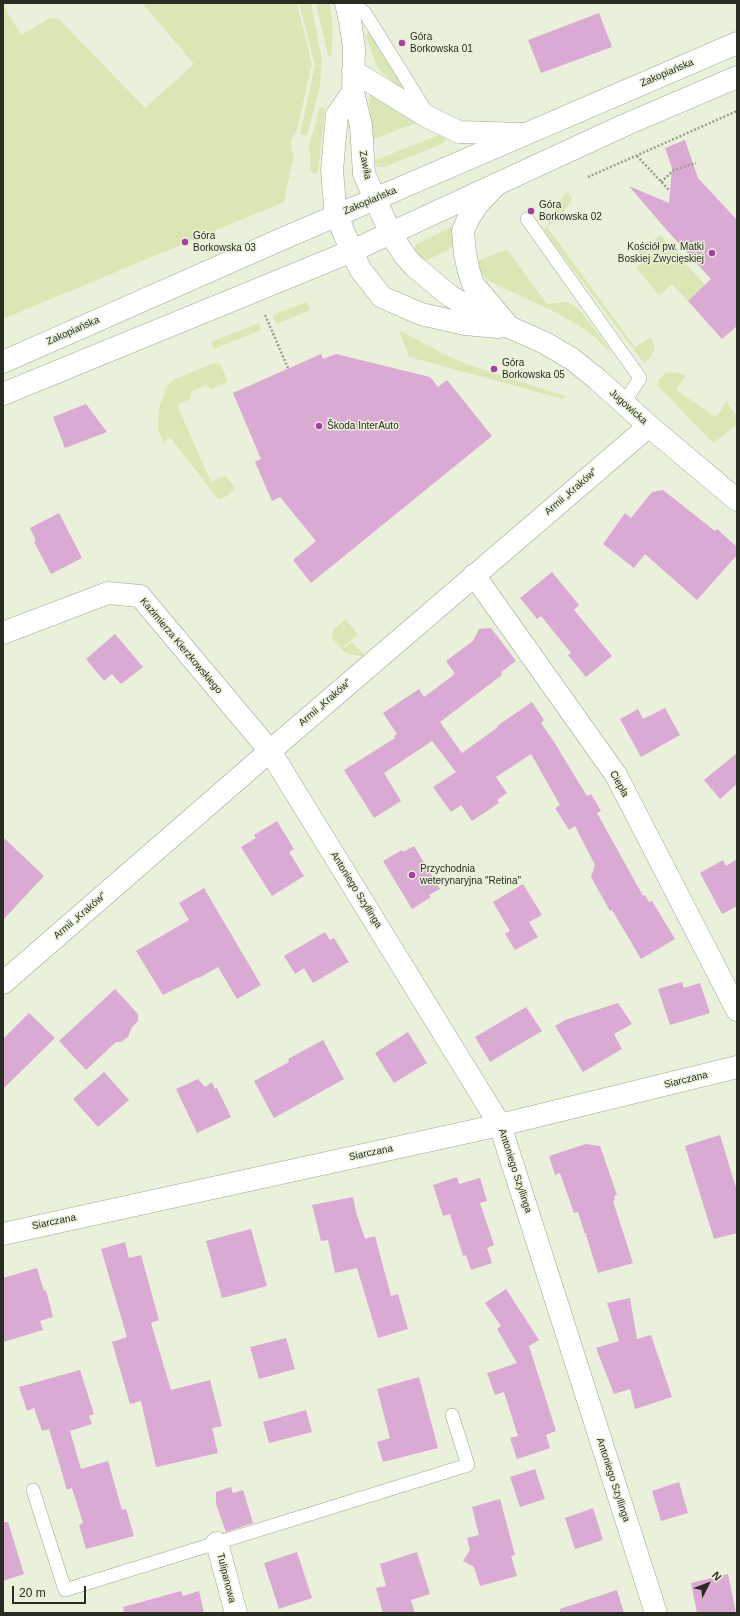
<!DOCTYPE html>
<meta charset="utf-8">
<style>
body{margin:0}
#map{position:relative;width:740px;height:1616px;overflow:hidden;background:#eaf1da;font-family:Arial,sans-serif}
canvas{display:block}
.frame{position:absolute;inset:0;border:4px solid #292c23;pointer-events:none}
.north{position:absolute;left:688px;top:1564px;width:40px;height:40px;-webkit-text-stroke:3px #eaf1da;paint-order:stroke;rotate:48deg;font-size:11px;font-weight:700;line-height:16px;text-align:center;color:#292c23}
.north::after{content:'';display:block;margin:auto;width:14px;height:18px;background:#292c23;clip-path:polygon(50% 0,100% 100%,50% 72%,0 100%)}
.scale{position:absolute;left:12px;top:1586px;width:74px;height:18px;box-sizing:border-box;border:2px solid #292c23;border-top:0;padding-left:5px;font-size:12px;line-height:14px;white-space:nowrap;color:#292c23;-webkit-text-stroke:3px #eaf1da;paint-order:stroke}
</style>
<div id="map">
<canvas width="740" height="1616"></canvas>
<div class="frame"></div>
<div class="north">N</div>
<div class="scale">20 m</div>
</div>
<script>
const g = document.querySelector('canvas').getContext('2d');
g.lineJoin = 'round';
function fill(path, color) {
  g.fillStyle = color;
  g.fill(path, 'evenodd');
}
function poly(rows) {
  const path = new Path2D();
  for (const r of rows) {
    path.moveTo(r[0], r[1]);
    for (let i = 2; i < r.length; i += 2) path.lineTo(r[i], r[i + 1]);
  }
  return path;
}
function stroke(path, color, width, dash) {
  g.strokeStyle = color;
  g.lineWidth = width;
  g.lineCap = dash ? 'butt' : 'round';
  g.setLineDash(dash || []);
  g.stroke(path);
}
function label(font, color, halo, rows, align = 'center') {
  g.font = font + ' Arial,sans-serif';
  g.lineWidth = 3;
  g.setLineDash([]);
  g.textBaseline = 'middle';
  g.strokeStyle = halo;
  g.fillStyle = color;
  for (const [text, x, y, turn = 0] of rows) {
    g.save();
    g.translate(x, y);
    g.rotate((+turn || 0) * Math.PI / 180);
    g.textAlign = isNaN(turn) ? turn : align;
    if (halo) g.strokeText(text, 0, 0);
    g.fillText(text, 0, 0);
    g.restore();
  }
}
fill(poly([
 [142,3,297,3,312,64,297,130,291,140,291,150,294,154,284,202,3,319,3,5,21,35,50,18,59,19,145,108,194,64],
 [299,3,311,3,322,60,320,87,307,135,300,134,315,65],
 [316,3,330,3,333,30,331,56,328,56],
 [368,32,369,32,406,91,393,83,378,68,373,56,366,36],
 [370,95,373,95,419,122,371,140,369,101],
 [320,107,325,108,318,173,314,174,311,171,309,146],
 [439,135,446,139,444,143,385,167,378,167,373,161],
 [568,192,572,199,561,217,547,227,635,347,651,337,654,344,654,349,650,358,644,363,544,231,564,194],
 [451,227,455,229,454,247,425,261,415,252,415,245],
 [660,235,705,285,688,301,672,284,659,296,636,267,641,264,642,256,638,252],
 [507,249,547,304,567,302,573,305,581,312,608,347,610,353,596,338,576,324,553,311,495,284,486,279,475,265,475,262],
 [306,302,311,310,276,324,273,317,275,314],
 [259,323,261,330,214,349,211,342],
 [399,330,446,355,469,365,565,396,564,399,409,357],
 [214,363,221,365,228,382,212,389,208,387,206,385,192,391,190,399,177,405,211,482,225,476,234,486,233,490,229,495,221,499,217,498,170,437,164,442,158,430,159,408,166,388,173,380],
 [675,372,686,375,676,390,716,417,726,402,737,416,737,425,713,443,658,386,658,380,666,373],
 [346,619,358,635,343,647,345,648,352,642,366,657,348,654,343,651,333,639,332,635,333,630]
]), '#d9e7b4');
fill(poly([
 [599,13,612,47,541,73,528,40],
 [685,140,698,178,737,220,737,326,722,339,688,301,711,279,664,227,629,186,669,203,672,168,665,148],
 [321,354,323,359,336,354,430,377,438,387,447,380,492,436,311,583,293,560,316,541,280,497,272,501,255,462,261,459,233,393],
 [86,404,107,432,65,448,53,417],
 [663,490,715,531,717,529,737,547,737,555,697,600,645,554,634,568,603,544,625,513,631,518,652,492],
 [59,513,82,558,51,574,34,542,36,541,30,528],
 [552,572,579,605,574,610,612,656,586,677,568,655,571,653,541,616,537,619,520,598],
 [491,628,516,661,501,672,502,675,440,722,462,753,498,727,497,726,532,702,544,720,541,723,554,742,587,796,591,794,601,811,597,813,643,896,645,895,649,902,652,901,675,939,641,959,612,910,610,911,591,877,595,865,575,826,569,830,555,808,560,805,531,754,496,777,507,793,497,800,499,803,472,821,461,805,451,812,433,787,456,772,432,741,384,773,401,801,374,818,344,770,395,738,394,736,397,734,383,713,419,689,424,697,455,674,446,661,473,641,479,629],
 [115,634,143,667,121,684,112,674,104,681,86,659],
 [665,708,680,735,641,757,620,719,638,709,643,719],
 [737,753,737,784,720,799,704,780],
 [277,821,294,849,289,852,304,876,272,896,241,847,256,838,254,835],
 [3,837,44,876,3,920],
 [414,846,440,889,429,895,431,897,412,909,383,861,402,850,403,852],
 [737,859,737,906,722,914,700,873,723,860,726,866],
 [523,884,542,915,529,922,538,937,515,950,505,934,510,931,493,902],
 [204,888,261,985,237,999,218,967,199,978,199,977,163,995,136,951,189,920,179,903],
 [325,932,330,940,334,938,349,962,313,983,304,968,295,974,284,956],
 [682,982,684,988,700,983,710,1013,670,1025,658,989],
 [115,989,138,1014,138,1021,132,1027,128,1037,121,1042,116,1042,86,1070,59,1041],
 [618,1003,632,1024,614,1034,622,1049,583,1072,555,1026,565,1020],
 [526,1007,542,1031,490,1062,475,1037],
 [29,1013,55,1038,3,1089,3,1039],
 [408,1032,427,1063,394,1083,375,1053],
 [323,1040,344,1079,274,1118,254,1081,289,1062,288,1059],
 [104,1072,129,1100,98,1127,73,1099],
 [198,1079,205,1087,212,1082,215,1089,217,1088,231,1117,197,1133,176,1089],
 [720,1135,737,1191,737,1233,714,1239,685,1146],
 [586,1144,600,1146,617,1195,614,1196,615,1200,613,1201,633,1263,598,1273,586,1235,588,1233,585,1234,578,1212,574,1213,560,1173,555,1175,549,1156],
 [457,1177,459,1184,480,1178,487,1201,480,1203,494,1245,487,1248,492,1263,471,1270,466,1255,463,1256,450,1214,443,1216,433,1185],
 [353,1197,356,1212,365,1239,375,1236,391,1296,398,1294,408,1329,378,1338,357,1268,335,1273,328,1240,321,1241,312,1205],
 [251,1229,267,1286,222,1298,206,1241],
 [125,1242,129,1258,141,1255,159,1320,151,1323,171,1390,210,1380,222,1426,212,1428,218,1453,156,1467,141,1401,130,1404,112,1342,127,1337,101,1249],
 [37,1268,44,1291,46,1290,53,1317,40,1321,43,1330,3,1342,3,1278],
 [506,1289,539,1340,529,1346,556,1431,546,1435,550,1448,517,1459,510,1438,518,1436,504,1392,495,1395,487,1373,517,1363,497,1329,501,1326,485,1303],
 [630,1298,637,1339,651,1335,672,1397,635,1409,630,1389,614,1394,596,1348,619,1341,607,1303],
 [286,1338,295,1369,259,1379,250,1347],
 [80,1370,94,1414,89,1416,92,1424,70,1431,81,1469,108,1461,122,1510,126,1509,134,1536,86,1549,79,1525,83,1523,72,1488,67,1490,49,1429,42,1431,34,1408,27,1411,19,1387],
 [419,1377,438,1448,383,1462,377,1442,390,1438,377,1389],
 [306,1410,312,1432,269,1443,263,1422],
 [535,1469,545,1499,520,1507,510,1477],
 [679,1482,688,1513,661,1521,652,1491],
 [231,1487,233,1493,243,1490,253,1523,226,1532,216,1504,216,1492],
 [500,1499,515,1555,511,1556,517,1576,480,1586,474,1567,463,1561,470,1550,467,1538,479,1535,472,1507],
 [593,1508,603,1540,575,1549,565,1518],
 [3,1522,8,1522,24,1574,3,1581],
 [297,1552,312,1598,279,1609,264,1563],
 [417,1552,430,1594,411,1600,415,1613,383,1613,376,1588,386,1586,380,1564],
 [728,1574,736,1613,697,1613,691,1583],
 [617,1590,624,1613,560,1613,560,1609],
 [181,1591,183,1596,199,1591,204,1613,124,1613,123,1607]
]), '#daaad4');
const lane = poly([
 [353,3,365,13,427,113],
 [527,219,640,378,624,403],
 [33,1490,65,1590,468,1465,452,1415]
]);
const street = poly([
 [474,575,616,775,737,1010],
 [3,633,108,593,140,596,270,751,500,1125,656,1613],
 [3,983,270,751,649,426],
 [3,1234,500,1125,737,1067],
 [217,1543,236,1613]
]);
const secondary = poly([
 [346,3,350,21,354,48,353,92,361,125,364,174,391,234,405,256,414,266,450,296,469,307,509,327,545,343,572,359,597,379,649,426,737,500],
 [353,71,428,117,459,132,524,134],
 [353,92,337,115,332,170,335,206,343,231,360,269,382,297,421,314,465,324,498,327],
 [495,186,478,204,468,219,463,231,465,254,469,272,473,284,505,322]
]);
const primary = poly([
 [3,362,282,239,737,43],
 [3,394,352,251,627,124,737,77]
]);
stroke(lane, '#9fa590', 14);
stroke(street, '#9fa590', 23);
stroke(secondary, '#9fa590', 23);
stroke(primary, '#9fa590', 23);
stroke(poly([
 [637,156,669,190],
 [588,177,737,111],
 [661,182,674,170,696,163],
 [265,315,288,368]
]), '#989d8c', 2.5, [2, 2]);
stroke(lane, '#fff', 13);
stroke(street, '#fff', 22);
stroke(secondary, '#fff', 22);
stroke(primary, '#fff', 22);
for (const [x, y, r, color] of [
 [402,43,4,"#a73ea1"],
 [531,211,4,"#a73ea1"],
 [185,242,4,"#a73ea1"],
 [712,253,4,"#a73ea1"],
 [494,369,4,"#a73ea1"],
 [319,426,4,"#a73ea1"],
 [412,875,4,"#a73ea1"]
]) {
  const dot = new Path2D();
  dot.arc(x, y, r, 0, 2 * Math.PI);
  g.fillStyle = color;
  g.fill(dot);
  stroke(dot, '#eaf1da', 1.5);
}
label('10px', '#292c23', '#eaf1da', [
 ["Góra",410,37],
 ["Borkowska 01",410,49],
 ["Góra",539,205],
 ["Borkowska 02",539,217],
 ["Góra",193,236],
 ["Borkowska 03",193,248],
 ["Kościół pw. Matki",704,247,"right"],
 ["Boskiej Zwycięskiej",704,259,"right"],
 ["Góra",502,363],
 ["Borkowska 05",502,375],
 ["Škoda InterAuto",327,426],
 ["Przychodnia",420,869],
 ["weterynaryjna \"Retina\"",420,881]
], 'left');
label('10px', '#292c23', '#eaf1da', [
 ["Zakopiańska",667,73,-23],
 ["Zawiła",365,165,79],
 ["Zakopiańska",370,201,-23],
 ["Zakopiańska",73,331,-24],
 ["Jugowicka",628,407,42],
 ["Armii „Kraków”",571,492,-41],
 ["Kazimierza Kierzkowskiego",181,646,50],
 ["Armii „Kraków”",325,703,-41],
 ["Ciepła",619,784,61],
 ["Antoniego Szyllinga",356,890,58],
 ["Armii „Kraków”",80,916,-41],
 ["Siarczana",686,1080,-14],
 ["Siarczana",371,1153,-12],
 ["Antoniego Szyllinga",515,1171,72],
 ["Siarczana",54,1222,-12],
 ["Antoniego Szyllinga",613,1480,72],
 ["Tulipanowa",226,1578,76]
]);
</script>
